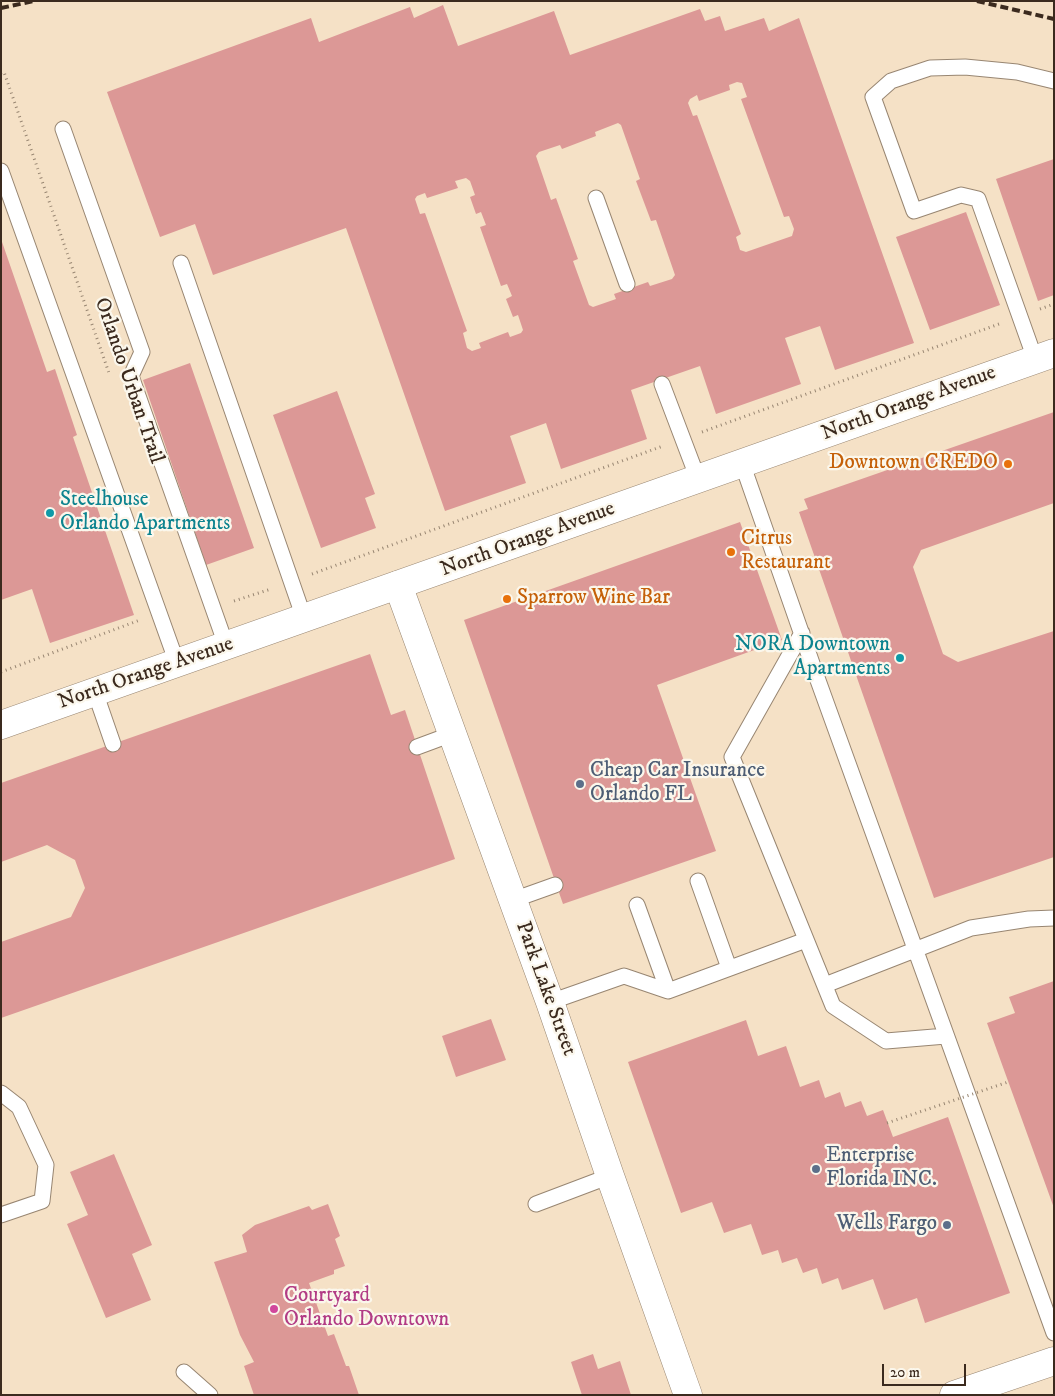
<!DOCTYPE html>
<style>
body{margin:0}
#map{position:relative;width:1055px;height:1396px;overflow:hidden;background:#f5e1c6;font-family:"IM FELL DW Pica",serif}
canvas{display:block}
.frame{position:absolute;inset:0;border:2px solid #3b2a1e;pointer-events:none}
.scale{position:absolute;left:882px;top:1364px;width:84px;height:22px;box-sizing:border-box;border:2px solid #3b2a1e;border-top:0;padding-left:6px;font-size:15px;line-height:18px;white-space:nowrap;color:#3b2a1e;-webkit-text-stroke:4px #fbf7ec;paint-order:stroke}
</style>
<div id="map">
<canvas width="1055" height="1396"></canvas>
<div class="frame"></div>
<div class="scale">20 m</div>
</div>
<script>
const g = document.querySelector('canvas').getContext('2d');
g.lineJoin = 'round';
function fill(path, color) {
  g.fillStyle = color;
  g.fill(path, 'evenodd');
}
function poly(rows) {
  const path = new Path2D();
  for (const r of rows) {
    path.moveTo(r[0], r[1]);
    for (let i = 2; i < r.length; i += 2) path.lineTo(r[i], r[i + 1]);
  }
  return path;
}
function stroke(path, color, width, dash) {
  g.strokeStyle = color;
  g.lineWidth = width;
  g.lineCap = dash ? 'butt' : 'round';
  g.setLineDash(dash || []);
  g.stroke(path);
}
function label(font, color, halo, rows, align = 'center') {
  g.font = font + ' "IM FELL DW Pica",serif';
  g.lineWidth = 4.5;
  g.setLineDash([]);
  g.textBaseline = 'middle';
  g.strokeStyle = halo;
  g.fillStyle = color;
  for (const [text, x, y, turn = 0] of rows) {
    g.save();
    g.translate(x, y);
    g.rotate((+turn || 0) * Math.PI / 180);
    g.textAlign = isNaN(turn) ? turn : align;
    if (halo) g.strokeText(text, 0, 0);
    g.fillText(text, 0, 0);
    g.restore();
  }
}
fill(poly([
 [443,5,458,46,554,11,570,55,700,9,705,21,720,16,725,31,764,18,769,31,799,18,914,343,835,370,820,326,785,338,801,384,716,414,700,366,631,390,647,439,561,469,546,423,510,436,526,483,445,511,346,228,213,275,195,224,160,237,107,92,311,18,319,42,410,7,414,18],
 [737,82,742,83,747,97,741,99,784,217,789,216,794,229,792,236,746,252,740,250,736,237,741,234,697,115,693,116,688,103,690,99,697,95,699,101,730,90,729,85],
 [618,123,621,125,640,179,636,181,651,221,656,220,675,275,672,279,650,286,648,282,614,294,616,299,593,307,589,305,573,261,578,259,556,198,551,200,536,156,539,152,560,145,562,149,596,136,595,132],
 [466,178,470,181,475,195,470,197,476,214,481,212,486,225,480,227,501,286,507,284,512,296,506,299,513,317,518,315,523,330,521,333,510,337,508,332,479,343,481,348,472,351,467,348,463,333,467,331,425,213,420,214,415,199,417,196,425,193,427,198,458,188,455,181],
 [1054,159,1054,295,1038,301,996,179],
 [966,212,1000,305,930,330,896,237],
 [1,239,47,372,55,369,77,435,73,437,134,615,50,643,32,589,1,600],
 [190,363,254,548,206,565,143,380],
 [337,391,375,494,365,498,376,528,321,548,273,415],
 [1054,412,1054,503,921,550,913,567,943,654,958,662,1054,631,1054,857,934,898,799,512,808,509,804,499],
 [740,522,782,640,657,685,716,851,563,904,464,620],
 [370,654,391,715,405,710,455,859,1,1018,1,942,71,917,85,888,75,860,47,845,1,862,1,783],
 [1054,981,1054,1208,987,1023,1015,1013,1009,997],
 [491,1019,506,1060,456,1077,442,1036],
 [746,1020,758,1056,786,1046,800,1087,819,1080,825,1098,840,1092,845,1107,861,1101,867,1116,883,1110,893,1137,948,1117,1010,1293,925,1323,917,1298,884,1310,873,1279,842,1290,838,1278,822,1284,817,1268,803,1273,797,1258,782,1263,778,1250,762,1255,751,1224,724,1233,712,1202,681,1213,628,1062],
 [114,1154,152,1245,132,1254,151,1300,106,1318,67,1224,88,1215,70,1172],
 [328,1204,340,1236,335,1239,345,1266,334,1270,334,1274,309,1283,328,1336,334,1334,346,1366,349,1366,359,1395,254,1395,244,1366,254,1362,240,1335,214,1262,247,1252,242,1235,255,1225,309,1206,312,1210],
 [593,1354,598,1369,620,1361,631,1395,582,1395,571,1362]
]), '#dc9896');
const lane = poly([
 [63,129,142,352,131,376,226,645],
 [1,171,177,663],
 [596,198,627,284],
 [181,263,304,618],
 [1035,359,978,199,961,195,914,211,873,97,891,81,930,68,965,67,1017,72,1054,81],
 [662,384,698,479],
 [742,463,815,672,1054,1333],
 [802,633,732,757,833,1006,886,1041,946,1036],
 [95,692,113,744],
 [417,747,452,734],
 [698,881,729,968],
 [513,900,555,885],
 [637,905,668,991],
 [825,985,971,928,1029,919,1054,918],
 [550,1002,624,976,668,991,806,940],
 [1,1093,19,1107,46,1165,42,1201,1,1215],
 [536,1204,610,1176],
 [184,1372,210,1395]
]);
const street = poly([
 [398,585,550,1002,610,1176,688,1395]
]);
const primary = poly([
 [1,725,1054,353],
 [954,1395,1054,1361]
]);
stroke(lane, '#988672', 17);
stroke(street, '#988672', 29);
stroke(primary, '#988672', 29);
stroke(poly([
 [1,73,4,72,109,373],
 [1040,309,1054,304],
 [702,432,999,324],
 [312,574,663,446],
 [234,601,271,589],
 [1,672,140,620]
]), '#988672', 3, [1, 4]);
stroke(lane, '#fff', 15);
stroke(street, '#fff', 28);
stroke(primary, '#fff', 28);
stroke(poly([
 [977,1,1054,19],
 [1,8,34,1]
]), '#3b2a1e', 4, [8, 4]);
stroke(poly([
 [887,1123,1008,1082]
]), '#988672', 3, [1, 4]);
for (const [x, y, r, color] of [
 [1008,464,5,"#e8710a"],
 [50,513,5,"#0f9aa8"],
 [731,552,5,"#e8710a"],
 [507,599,5,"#e8710a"],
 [900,658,5,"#0f9aa8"],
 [580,784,5,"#5c6f8a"],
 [816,1169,5,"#5c6f8a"],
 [947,1225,5,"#5c6f8a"],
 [274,1309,5,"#d1479c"]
]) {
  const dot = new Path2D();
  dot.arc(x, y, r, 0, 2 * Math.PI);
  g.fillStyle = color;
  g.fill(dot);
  stroke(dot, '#fbf7ec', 2);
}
label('21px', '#3b2a1e', '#fbf7ec', [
 ["Orlando Urban Trail",128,381,71],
 ["North Orange Avenue",909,404,-20],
 ["North Orange Avenue",528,540,-20],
 ["North Orange Avenue",146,674,-19],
 ["Park Lake Street",545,989,70]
]);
label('21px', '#c56008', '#fbf7ec', [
 ["Downtown CREDO",998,464,"right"],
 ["Citrus",741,540],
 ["Restaurant",741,564],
 ["Sparrow Wine Bar",517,599]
], 'left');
label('21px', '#0d838f', '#fbf7ec', [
 ["Steelhouse",60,501],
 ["Orlando Apartments",60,525],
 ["NORA Downtown",890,646,"right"],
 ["Apartments",890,670,"right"]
], 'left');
label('21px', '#4e5e75', '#fbf7ec', [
 ["Cheap Car Insurance",590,772],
 ["Orlando FL",590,796],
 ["Enterprise",826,1157],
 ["Florida INC.",826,1181],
 ["Wells Fargo",937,1225,"right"]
], 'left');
label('21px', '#b23c85', '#fbf7ec', [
 ["Courtyard",284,1297],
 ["Orlando Downtown",284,1321]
], 'left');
</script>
